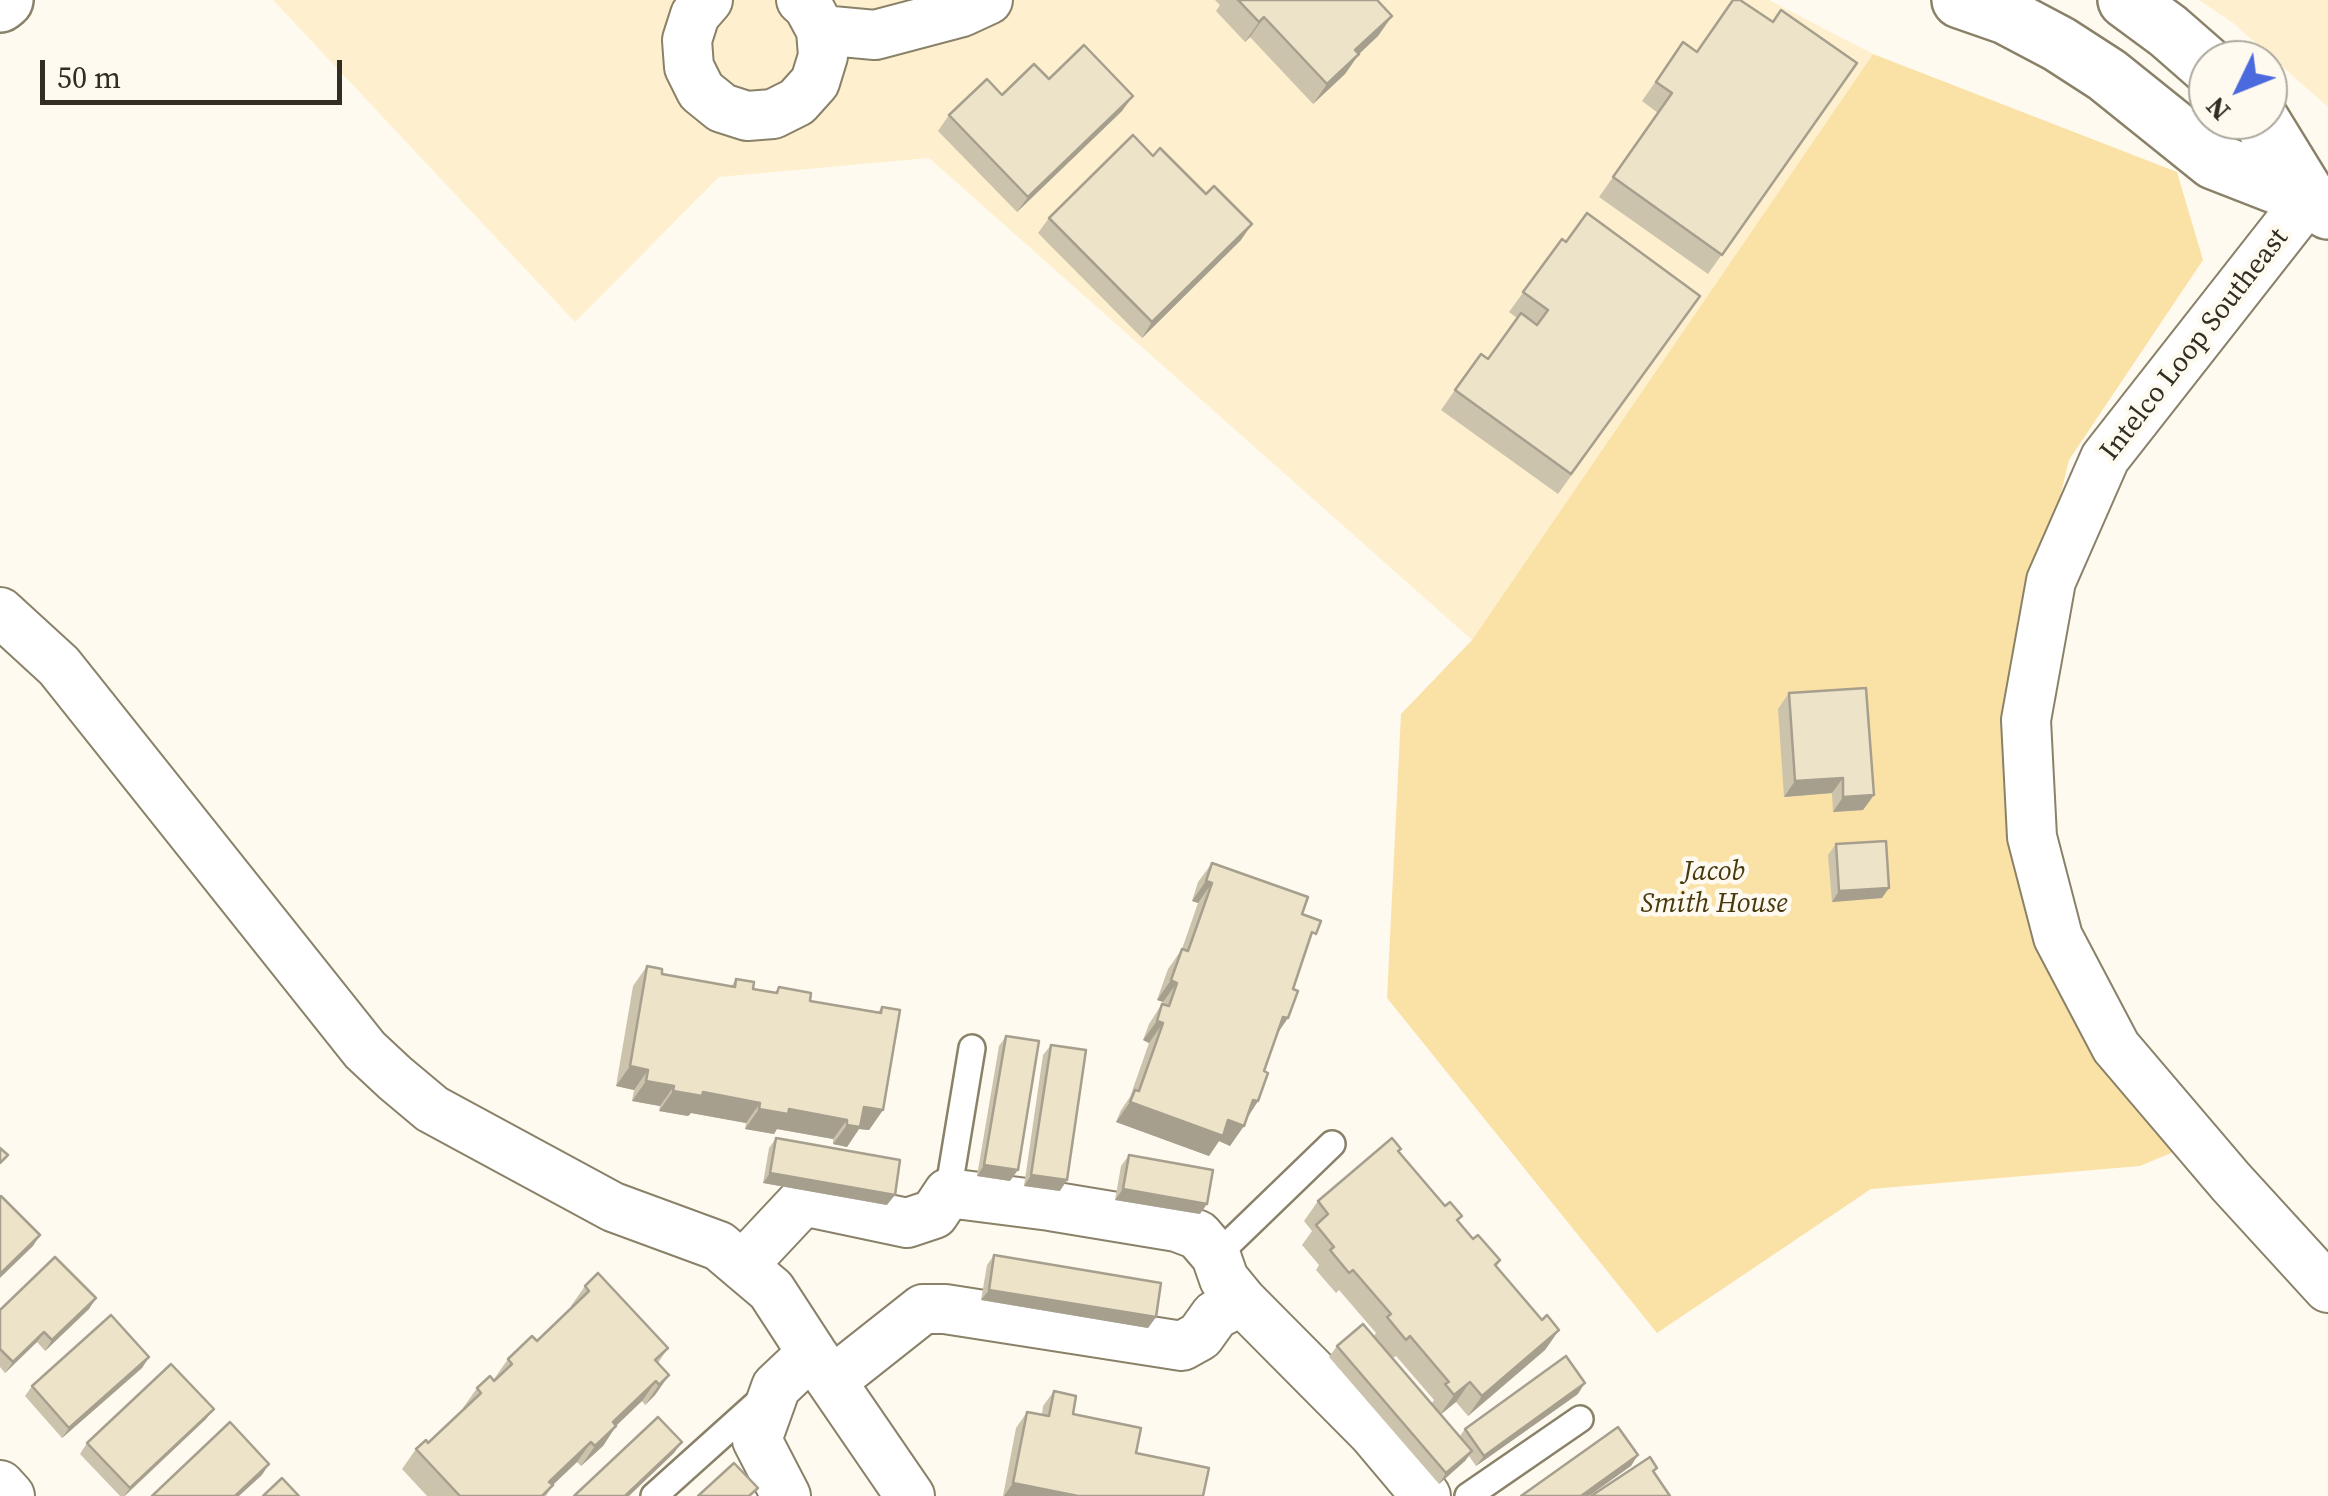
<!DOCTYPE html>
<style>
body{margin:0}
#map{position:relative;width:2328px;height:1496px;overflow:hidden;background:#fffaf0;font-family:"Source Serif 4",serif}
canvas{display:block}
.north{position:absolute;left:2188px;top:40px;width:100px;height:100px;box-sizing:border-box;background:#fffaf0;border:2px solid #ada89e;border-radius:50%;rotate:227deg;font-size:28px;font-weight:700;line-height:40px;text-align:center;color:#322e24}
.north::after{content:'';display:block;margin:auto;width:35px;height:45px;background:#4b6ade;clip-path:polygon(50% 0,100% 100%,50% 72%,0 100%)}
.scale{position:absolute;left:40px;top:60px;width:302px;height:45px;box-sizing:border-box;border:5px solid #322e24;border-top:0;padding-left:12px;font-size:30px;line-height:35px;white-space:nowrap;color:#322e24;-webkit-text-stroke:8px #fffaf0;paint-order:stroke}
</style>
<div id="map">
<canvas width="2328" height="1496"></canvas>
<div class="north">N</div>
<div class="scale">50 m</div>
</div>
<script>
const g = document.querySelector('canvas').getContext('2d');
g.lineJoin = 'round';
function fill(path, color) {
  g.fillStyle = color;
  g.fill(path, 'evenodd');
}
function poly(rows) {
  const path = new Path2D();
  for (const r of rows) {
    path.moveTo(r[0], r[1]);
    for (let i = 2; i < r.length; i += 2) path.lineTo(r[i], r[i + 1]);
  }
  return path;
}
function stroke(path, color, width, dash) {
  g.strokeStyle = color;
  g.lineWidth = width;
  g.lineCap = dash ? 'butt' : 'round';
  g.setLineDash(dash || []);
  g.stroke(path);
}
function label(font, color, halo, rows, align = 'center') {
  g.font = font + ' "Source Serif 4",serif';
  g.lineWidth = 9;
  g.setLineDash([]);
  g.textBaseline = 'middle';
  g.strokeStyle = halo;
  g.fillStyle = color;
  for (const [text, x, y, turn = 0] of rows) {
    g.save();
    g.translate(x, y);
    g.rotate((+turn || 0) * Math.PI / 180);
    g.textAlign = isNaN(turn) ? turn : align;
    if (halo) g.strokeText(text, 0, 0);
    g.fillText(text, 0, 0);
    g.restore();
  }
}
fill(poly([
 [273,0,1769,0,1873,54,1472,640,929,158,719,177,575,322],
 [2199,0,2328,0,2328,107,2233,23]
]), '#fef0cf');
fill(poly([
 [1873,54,2177,172,2203,260,2069,460,2033,608,2058,937,2197,1142,2140,1166,1871,1189,1657,1333,1387,998,1401,714,1472,640]
]), '#fae2a6');
const service = poly([
 [948,1193,972,1048],
 [1216,1256,1332,1144],
 [654,1496,762,1399],
 [1468,1496,1580,1419]
]);
const minor = poly([
 [708,0,695,15,687,40,689,67,701,91,722,108,747,116,773,114,797,102,815,82,823,56,821,30,808,6,801,0],
 [821,30,875,35,962,12,988,0],
 [2309,198,2105,458,2051,581,2026,720,2032,837,2058,937,2116,1047,2231,1182,2328,1288],
 [0,612,59,666,365,1050,395,1078,432,1109,613,1207,719,1246,771,1290,812,1353,776,1387,757,1440,786,1496],
 [743,1265,803,1201,907,1223,934,1214,948,1193,1050,1206,1177,1227,1198,1235,1216,1256,1224,1279,1242,1301,1373,1433,1426,1496],
 [814,1356,910,1496],
 [832,1381,923,1309,945,1309,1182,1346,1200,1336,1215,1315,1242,1301],
 [0,1485,10,1496]
]);
const tertiary = poly([
 [1960,0,2006,16,2059,44,2107,75,2214,161,2309,198,2328,211],
 [2126,0,2168,31,2208,66],
 [2261,120,2309,198]
]);
const primary = poly([
 [0,4,5,0]
]);
stroke(service, '#8a8169', 30);
stroke(minor, '#8a8169', 52);
stroke(tertiary, '#8a8169', 60);
stroke(primary, '#8a8169', 60);
stroke(service, '#fff', 25);
stroke(minor, '#fff', 48);
stroke(tertiary, '#fff', 55);
stroke(primary, '#fff', 55);
fill(poly([
 [1215,0,1377,0,1392,16,1378,36,1359,54,1345,74,1313,104,1250,37,1245,42,1216,11,1220,5],
 [1773,22,1857,63,1708,274,1599,197,1658,113,1642,101,1683,42,1697,52],
 [1049,79,1122,111,1017,212,938,131,949,115],
 [1153,156,1206,194,1241,240,1142,338,1038,233,1049,218],
 [1562,239,1700,296,1558,494,1441,410,1455,390,1488,359,1517,318,1509,312],
 [1789,693,1863,810,1833,812,1832,793,1784,797,1778,709],
 [1836,844,1882,898,1832,902,1828,855],
 [1212,863,1302,914,1307,948,1293,989,1288,1018,1277,1034,1264,1071,1258,1101,1230,1146,1219,1141,1209,1156,1116,1122,1121,1110,1130,1097,1149,1043,1143,1040,1149,1024,1163,1002,1157,1000,1168,969,1182,949,1198,903,1192,901,1198,882],
 [647,966,662,974,731,987,736,979,753,989,775,993,779,987,810,1001,878,1012,882,1007,883,1110,869,1130,859,1129,847,1147,833,1144,833,1139,777,1129,774,1134,745,1129,746,1123,691,1113,688,1116,659,1111,660,1106,632,1101,634,1090,616,1086,633,986],
 [1006,1036,1010,1181,977,1176,999,1046],
 [1051,1045,1060,1191,1024,1186,1043,1055],
 [776,1138,887,1205,763,1183,769,1148],
 [1401,1149,1399,1152,1473,1239,1500,1260,1496,1266,1542,1320,1559,1330,1545,1350,1468,1416,1456,1402,1441,1414,1460,1436,1465,1429,1578,1394,1476,1466,1469,1456,1465,1461,1439,1484,1329,1357,1337,1346,1374,1336,1376,1333,1339,1290,1336,1293,1316,1270,1319,1265,1302,1245,1312,1231,1304,1221,1318,1201],
 [1396,1356,1434,1400,1432,1403,1393,1358],
 [1129,1155,1200,1214,1115,1200,1121,1166],
 [994,1255,1156,1317,1148,1328,981,1300,987,1265],
 [585,1286,668,1348,658,1363,669,1375,655,1395,645,1405,642,1401,616,1426,603,1446,581,1466,577,1462,553,1485,546,1496,427,1496,402,1469,416,1449,428,1443,464,1409,463,1408,477,1388,495,1380,494,1379,508,1359,537,1341,572,1308,571,1306],
 [96,1298,89,1309,45,1351,37,1342,5,1373,0,1367,0,1310],
 [149,1357,142,1368,62,1438,25,1396,32,1386],
 [1054,1391,1073,1414,1203,1496,1003,1496,1016,1428,1027,1412,1042,1415,1043,1406],
 [206,1419,125,1496,120,1496,80,1454,87,1443]
]), '#ccc3ad');
fill(poly([
 [1392,16,1378,36,1342,70,1355,50],
 [1264,17,1250,37,1245,42,1259,22],
 [1359,54,1345,74,1313,104,1327,84],
 [1133,96,1122,111,1017,212,1028,197],
 [1252,224,1241,240,1142,338,1152,322],
 [1843,778,1832,793,1784,797,1795,781],
 [1874,795,1863,810,1833,812,1843,797],
 [1206,881,1212,883,1198,903,1192,901],
 [1889,888,1882,898,1832,902,1839,891],
 [1171,980,1177,983,1163,1002,1157,1000],
 [1283,1017,1288,1018,1274,1038],
 [1157,1021,1163,1023,1149,1043,1143,1040],
 [630,1066,648,1070,634,1090,616,1086],
 [646,1081,674,1086,660,1106,632,1101],
 [673,1091,703,1092,760,1103,746,1123,691,1113,688,1116,659,1111],
 [1253,1100,1258,1101,1245,1121],
 [1130,1102,1228,1120,1244,1126,1230,1146,1219,1141,1209,1156,1116,1122],
 [864,1107,883,1110,869,1130,859,1129,847,1147,833,1144,847,1125],
 [759,1109,789,1109,847,1120,833,1139,777,1129,774,1134,745,1129],
 [984,1165,1018,1170,1010,1181,977,1176],
 [770,1173,895,1195,887,1205,763,1183],
 [1031,1175,1067,1180,1060,1191,1024,1186],
 [1123,1189,1207,1204,1200,1214,1115,1200],
 [40,1235,33,1246,0,1278,0,1274],
 [989,1290,1156,1317,1148,1328,981,1300],
 [96,1298,89,1309,45,1351,52,1340],
 [1559,1330,1545,1350,1468,1416,1482,1396],
 [44,1332,37,1342,5,1373,13,1362],
 [149,1357,142,1368,62,1438,69,1428],
 [669,1375,655,1395,645,1405,659,1385],
 [656,1381,642,1401,599,1442,613,1422],
 [1470,1382,1456,1402,1440,1415,1454,1395],
 [1585,1383,1578,1394,1476,1466,1484,1456],
 [214,1409,206,1419,124,1496,130,1488],
 [616,1426,603,1446,581,1466,595,1446],
 [591,1442,577,1462,541,1496,549,1482],
 [682,1442,674,1453,629,1496,625,1496],
 [1472,1451,1465,1461,1439,1484,1446,1473],
 [1638,1455,1631,1466,1589,1496,1581,1496],
 [269,1464,262,1475,239,1496,235,1496],
 [1013,1483,1078,1496,1004,1496]
]), '#a69f8d');
const building = poly([
 [1238,0,1377,0,1392,16,1355,50,1359,54,1327,84,1264,17,1259,22,1238,0],
 [1733,0,1740,0,1773,22,1781,10,1857,63,1722,255,1613,177,1672,93,1656,82,1683,42,1697,52,1733,0],
 [1084,45,1133,96,1028,197,949,115,987,79,1002,95,1034,64,1049,79,1084,45],
 [1133,135,1153,156,1160,148,1206,194,1214,186,1252,224,1152,322,1049,218,1133,135],
 [1587,213,1700,296,1571,474,1455,390,1481,354,1488,359,1521,313,1537,325,1548,310,1523,292,1562,239,1566,242,1587,213],
 [1866,688,1874,795,1843,797,1843,778,1795,781,1789,693,1866,688],
 [1886,841,1889,888,1839,891,1836,844,1886,841],
 [1212,863,1308,897,1302,914,1321,921,1316,934,1312,932,1293,989,1298,991,1288,1018,1283,1017,1264,1071,1268,1073,1258,1101,1253,1100,1244,1126,1228,1120,1223,1136,1130,1102,1135,1090,1139,1091,1163,1023,1157,1021,1162,1004,1169,1006,1177,983,1171,980,1182,949,1188,951,1212,883,1206,881,1212,863],
 [647,966,662,969,662,974,735,987,736,979,754,982,753,989,777,993,779,987,811,993,810,1001,881,1013,882,1007,900,1010,883,1110,864,1107,860,1127,847,1125,847,1120,789,1109,788,1114,759,1109,760,1103,703,1092,702,1096,673,1091,674,1086,646,1081,648,1070,630,1066,647,966],
 [1006,1036,1039,1041,1018,1170,984,1165,1006,1036],
 [1051,1045,1086,1050,1067,1180,1031,1175,1051,1045],
 [776,1138,900,1160,895,1195,770,1173,776,1138],
 [1392,1138,1401,1149,1398,1151,1445,1206,1450,1202,1462,1216,1457,1220,1473,1239,1478,1235,1500,1260,1495,1265,1542,1320,1547,1315,1559,1330,1482,1396,1470,1382,1454,1395,1445,1384,1449,1382,1410,1336,1406,1340,1387,1317,1391,1314,1353,1270,1349,1273,1330,1250,1334,1247,1316,1225,1328,1214,1318,1201,1392,1138],
 [0,1148,8,1155,0,1163,0,1148],
 [1129,1155,1213,1170,1207,1204,1123,1189,1129,1155],
 [1,1196,40,1235,0,1274,0,1197,1,1196],
 [994,1255,1161,1283,1156,1317,989,1290,994,1255],
 [55,1257,96,1298,52,1340,44,1332,13,1362,0,1349,0,1310,55,1257],
 [598,1273,668,1348,655,1360,669,1375,659,1385,656,1381,613,1422,616,1426,595,1446,591,1442,549,1482,553,1485,542,1496,460,1496,416,1449,426,1440,428,1443,481,1393,477,1388,490,1376,494,1381,512,1364,508,1359,532,1336,537,1341,589,1291,585,1286,598,1273],
 [111,1315,149,1357,69,1428,32,1386,111,1315],
 [1363,1324,1472,1451,1446,1473,1337,1346,1363,1324],
 [1566,1356,1585,1383,1484,1456,1465,1429,1566,1356],
 [171,1364,214,1409,130,1488,87,1443,171,1364],
 [1054,1391,1076,1396,1073,1414,1141,1428,1136,1453,1209,1468,1203,1496,1078,1496,1013,1483,1027,1412,1049,1416,1054,1391],
 [658,1417,682,1442,625,1496,574,1496,658,1417],
 [230,1422,269,1464,235,1496,152,1496,230,1422],
 [1618,1427,1638,1455,1581,1496,1521,1496,1618,1427],
 [1650,1457,1657,1468,1653,1471,1670,1496,1591,1496,1650,1457],
 [734,1463,758,1488,749,1496,698,1496,734,1463],
 [282,1478,299,1496,263,1496,282,1478]
]);
fill(building, '#ede3c9');
stroke(building, '#a69f8d', 2.5);
label('28px', '#322e24', '#fffaf0', [
 ["Intelco Loop Southeast",2195,345,-52]
]);
label('italic 28px', '#48390f', '#fffaf0', [
 ["Jacob",1714,873],
 ["Smith House",1714,905]
]);
</script>
